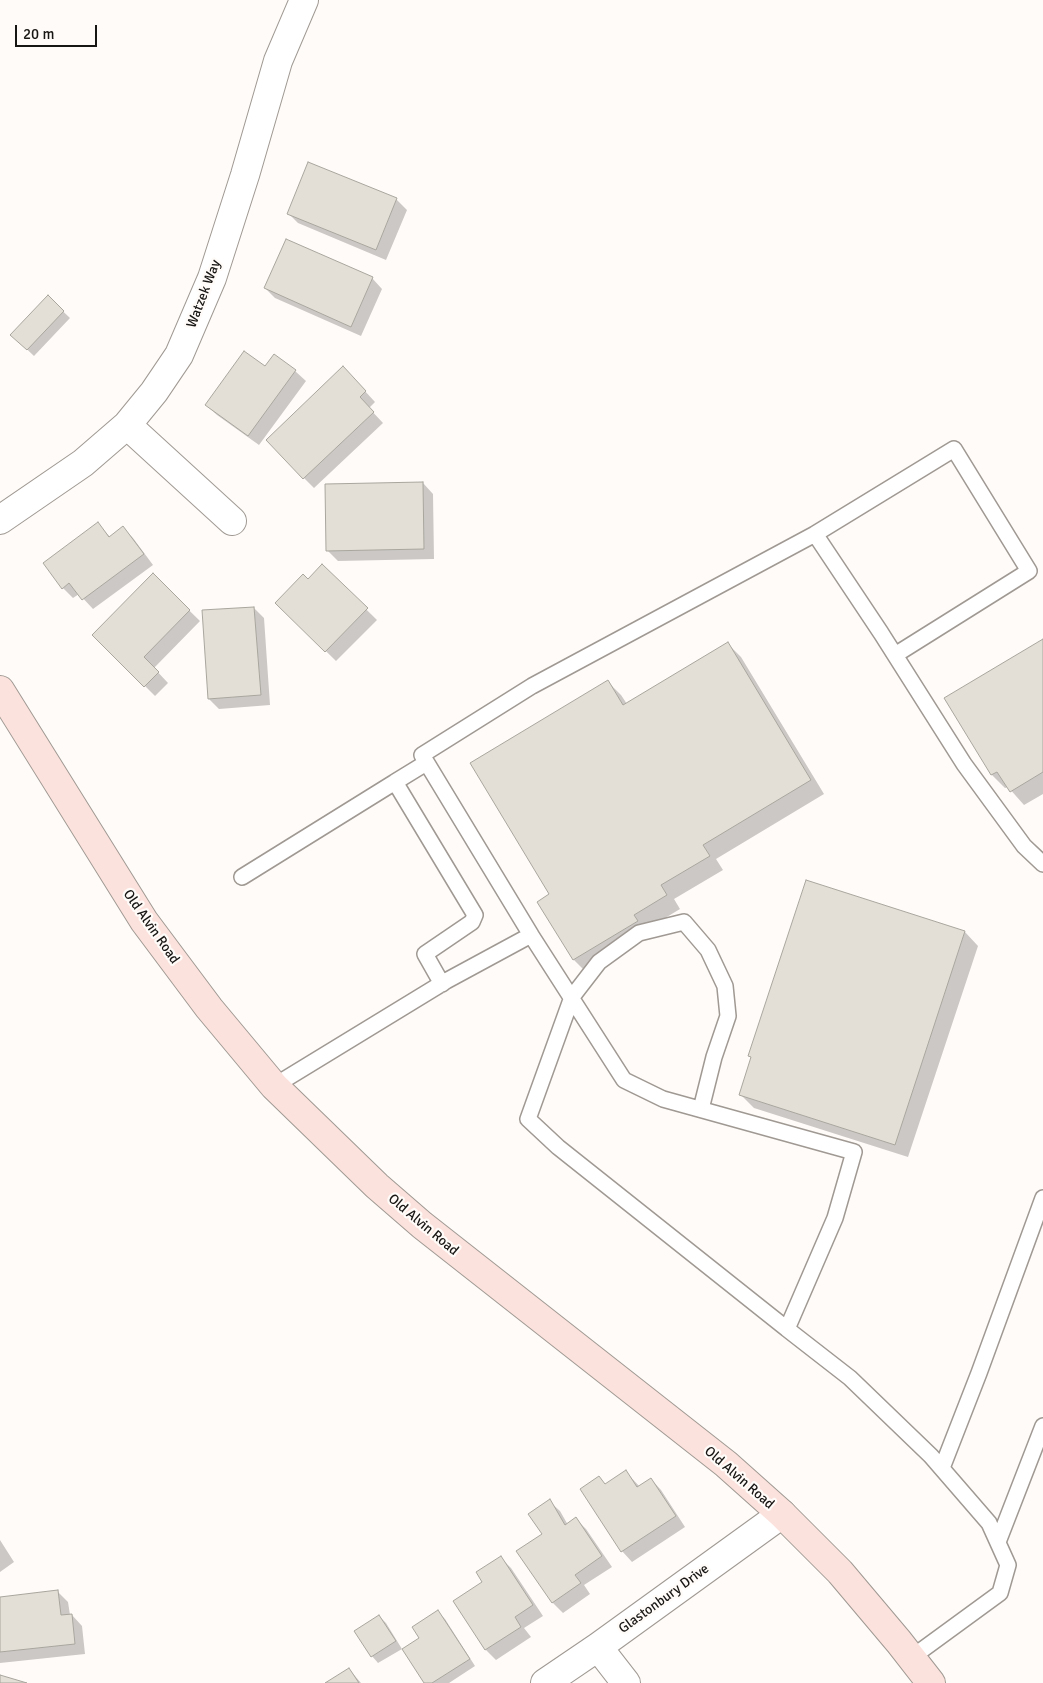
<!DOCTYPE html>
<style>
body{margin:0}
#map{position:relative;width:1043px;height:1683px;overflow:hidden;background:#fefbf8;font-family:Signika,sans-serif}
canvas{display:block}
.scale{position:absolute;left:15px;top:25px;width:82px;height:22px;box-sizing:border-box;border:2px solid #181614;border-top:0;padding-left:6px;font-size:15px;line-height:18px;white-space:nowrap;color:#181614;-webkit-text-stroke:4px #fefbf8;paint-order:stroke}
</style>
<div id="map">
<canvas width="1043" height="1683"></canvas>
<div class="scale">20 m</div>
</div>
<script>
const g = document.querySelector('canvas').getContext('2d');
g.lineJoin = 'round';
function fill(path, color) {
  g.fillStyle = color;
  g.fill(path, 'evenodd');
}
function poly(rows) {
  const path = new Path2D();
  for (const r of rows) {
    path.moveTo(r[0], r[1]);
    for (let i = 2; i < r.length; i += 2) path.lineTo(r[i], r[i + 1]);
  }
  return path;
}
function stroke(path, color, width, dash) {
  g.strokeStyle = color;
  g.lineWidth = width;
  g.lineCap = dash ? 'butt' : 'round';
  g.setLineDash(dash || []);
  g.stroke(path);
}
function label(font, color, halo, rows, align = 'center') {
  g.font = font + ' Signika,sans-serif';
  g.lineWidth = 4.5;
  g.setLineDash([]);
  g.textBaseline = 'middle';
  g.strokeStyle = halo;
  g.fillStyle = color;
  for (const [text, x, y, turn = 0] of rows) {
    g.save();
    g.translate(x, y);
    g.rotate((+turn || 0) * Math.PI / 180);
    g.textAlign = isNaN(turn) ? turn : align;
    if (halo) g.strokeText(text, 0, 0);
    g.fillText(text, 0, 0);
    g.restore();
  }
}
fill(poly([
 [396,199,407,210,386,260,298,223,288,213],
 [372,278,382,289,361,336,275,298,265,288],
 [48,297,70,318,34,356,12,335],
 [274,356,295,371,306,381,259,445,217,415,206,405,265,368],
 [353,378,375,402,369,408,383,423,314,488,304,478],
 [423,483,433,494,434,559,338,561,328,551],
 [98,524,110,537,123,528,133,538,153,565,93,609,79,594,73,598,63,588],
 [322,566,377,620,336,661,277,603,308,581],
 [153,575,200,621,154,668,168,683,155,696,94,635],
 [254,608,264,618,270,705,219,709,209,699],
 [1043,640,1043,794,1024,805,1008,787,1005,788,992,775,946,699],
 [728,644,741,657,824,794,716,859,723,870,674,899,680,909,647,929,651,935,587,973,574,960,539,902,551,895,608,682,621,695,627,704],
 [965,932,978,946,908,1157,754,1108,740,1094,752,1058,749,1056],
 [626,1472,640,1487,651,1479,661,1490,685,1527,632,1562,622,1551,581,1489,599,1478,606,1485],
 [549,1501,560,1511,568,1525,576,1519,586,1529,612,1567,584,1585,590,1594,563,1613,553,1603,518,1551,544,1535],
 [0,1540,14,1562,0,1572],
 [501,1558,511,1568,543,1616,524,1628,531,1637,496,1660,486,1650,455,1602,484,1582],
 [58,1592,68,1602,70,1615,72,1615,82,1626,85,1654,0,1663,0,1598],
 [438,1612,445,1619,475,1666,449,1683,425,1683,421,1638],
 [379,1616,386,1623,402,1649,378,1663,372,1656],
 [349,1669,361,1683,327,1683]
]), '#0003');
const building = poly([
 [308,162,397,198,376,250,287,214,308,162],
 [286,239,373,277,351,327,264,288,286,239],
 [48,295,64,311,27,350,10,335,48,295],
 [244,351,265,366,274,354,296,370,248,436,205,405,244,351],
 [343,366,366,391,360,397,374,412,303,479,266,440,343,366],
 [423,482,424,549,326,551,325,484,423,482],
 [98,522,109,537,123,526,144,554,82,600,69,583,62,589,43,563,98,522],
 [322,564,368,608,325,652,275,603,303,574,308,579,322,564],
 [153,573,190,610,144,657,159,672,144,687,92,635,153,573],
 [254,607,261,695,208,699,202,610,254,607],
 [1043,639,1043,772,1010,792,997,772,991,775,944,698,1043,639],
 [728,642,811,780,703,845,710,856,661,885,667,895,634,915,638,921,573,960,537,902,549,894,470,763,608,680,623,705,728,642],
 [806,880,965,931,895,1145,739,1095,751,1057,748,1056,806,880],
 [626,1470,637,1487,651,1478,676,1516,621,1552,580,1489,599,1476,605,1484,626,1470],
 [550,1499,565,1525,576,1517,602,1556,575,1575,581,1583,552,1603,516,1551,542,1534,528,1514,550,1499],
 [501,1556,533,1605,515,1617,521,1627,485,1650,453,1601,482,1582,476,1572,501,1556],
 [58,1590,61,1615,72,1614,75,1644,0,1652,0,1597,58,1590],
 [438,1610,470,1659,432,1683,424,1683,402,1649,419,1638,412,1627,438,1610],
 [379,1615,396,1641,371,1657,354,1631,379,1615],
 [349,1668,359,1683,325,1683,349,1668],
 [0,1675,27,1683,0,1683,0,1675]
]);
fill(building, '#e3dfd6');
stroke(building, '#a9a69e', 1);
const lane = poly([
 [815,534,954,449,1029,571,895,655],
 [395,782,426,763],
 [242,877,395,782,475,915,472,922,425,954,442,984],
 [531,935,422,755,532,686,815,534,881,633,964,764,1024,846,1043,864],
 [274,1086,446,981,531,935,624,1080,663,1099,854,1152,835,1218,787,1329,850,1378,931,1456,989,1523,1008,1565,1000,1593,911,1658],
 [701,1109,714,1057,728,1016,725,986,708,950,684,922,639,933,599,962,572,997,528,1119,558,1147,787,1329],
 [942,1468,979,1373,1043,1198],
 [998,1542,1043,1426]
]);
const street = poly([
 [127,425,232,521],
 [0,520,83,463,127,425,154,392,179,355,212,278,245,175,278,61,304,0],
 [598,1647,626,1683],
 [545,1683,598,1647,782,1514]
]);
const secondary = poly([
 [0,690,144,921,209,1008,274,1086,377,1186,422,1225,726,1464,782,1514,840,1572,899,1642,931,1683]
]);
stroke(lane, '#a09993', 18);
stroke(street, '#a09993', 30);
stroke(secondary, '#a09993', 30);
stroke(lane, '#fff', 15);
stroke(street, '#fff', 28);
stroke(secondary, '#fce2dd', 28);
label('14px', '#181614', '#fefbf8', [
 ["Watzek Way",204,294,-69],
 ["Old Alvin Road",151,927,55],
 ["Old Alvin Road",423,1225,40],
 ["Old Alvin Road",739,1478,41],
 ["Glastonbury Drive",664,1599,-36]
]);
</script>
